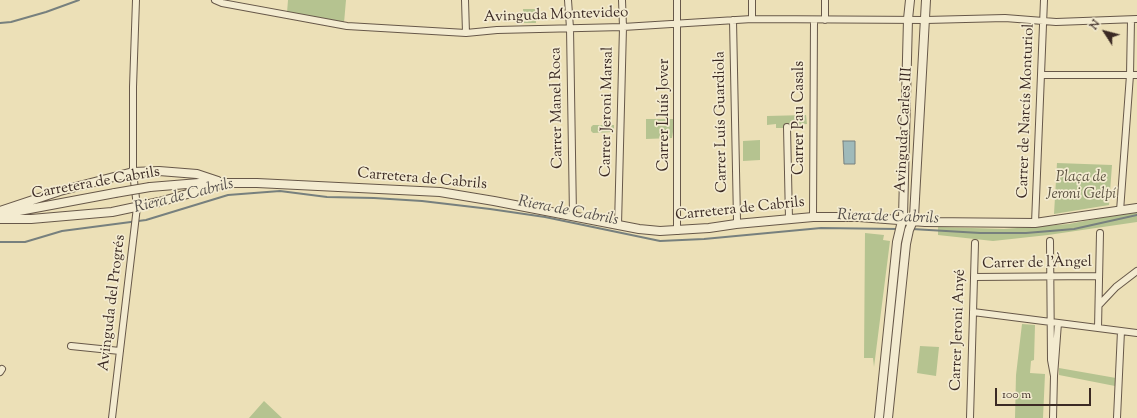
<!DOCTYPE html>
<meta charset="utf-8">
<style>
body{margin:0}
#map{position:relative;width:1137px;height:418px;overflow:hidden;background:#ece0b7;font-family:"Sorts Mill Goudy",serif}
canvas{display:block}
.north{position:absolute;left:1085px;top:12px;width:40px;height:40px;-webkit-text-stroke:3px #f3ebd0;paint-order:stroke;rotate:306deg;font-size:11px;font-weight:700;line-height:16px;text-align:center;color:#3b2a24}
.north::after{content:'';display:block;margin:auto;width:14px;height:18px;background:#3b2a24;clip-path:polygon(50% 0,100% 100%,50% 72%,0 100%)}
.scale{position:absolute;left:995px;top:388px;width:96px;height:18px;box-sizing:border-box;border:2px solid #3b2a24;border-top:0;padding-left:5px;font-size:12px;line-height:14px;white-space:nowrap;color:#3b2a24;-webkit-text-stroke:3px #f3ebd0;paint-order:stroke}
</style>
<div id="map">
<canvas width="1137" height="418"></canvas>
<div class="north">N</div>
<div class="scale">100 m</div>
</div>
<script>
const g = document.querySelector('canvas').getContext('2d');
g.lineJoin = 'round';
function fill(path, color) {
  g.fillStyle = color;
  g.fill(path, 'evenodd');
}
function poly(rows) {
  const path = new Path2D();
  for (const r of rows) {
    path.moveTo(r[0], r[1]);
    for (let i = 2; i < r.length; i += 2) path.lineTo(r[i], r[i + 1]);
  }
  return path;
}
function stroke(path, color, width, dash) {
  g.strokeStyle = color;
  g.lineWidth = width;
  g.lineCap = dash ? 'butt' : 'round';
  g.setLineDash(dash || []);
  g.stroke(path);
}
function label(font, color, halo, rows, align = 'center') {
  g.font = font + ' "Sorts Mill Goudy",serif';
  g.lineWidth = 3.5;
  g.setLineDash([]);
  g.textBaseline = 'middle';
  g.strokeStyle = halo;
  g.fillStyle = color;
  for (const [text, x, y, turn = 0] of rows) {
    g.save();
    g.translate(x, y);
    g.rotate((+turn || 0) * Math.PI / 180);
    g.textAlign = isNaN(turn) ? turn : align;
    if (halo) g.strokeText(text, 0, 0);
    g.fillText(text, 0, 0);
    g.restore();
  }
}
fill(poly([
 [288,0,346,0,344,23,287,13],
 [523,9,535,9,536,23,524,23],
 [806,115,807,124,795,125,795,128,776,128,776,124,767,125,767,116],
 [646,119,675,119,672,138,646,139],
 [593,125,614,125,614,132,593,133,591,131,591,127],
 [760,140,760,160,743,161,743,141],
 [1057,163,1112,165,1109,205,1054,214],
 [1137,211,1137,222,1048,235,993,241,938,235,938,227,1004,229,1069,224],
 [865,233,884,235,883,240,890,241,874,367,873,358,864,358],
 [899,244,904,245,887,414,881,412],
 [1022,324,1035,325,1034,360,1031,361,1030,373,1045,374,1043,418,1015,418,1016,375],
 [920,346,939,347,936,376,917,373],
 [1059,368,1116,378,1115,386,1059,375],
 [264,401,282,418,249,418]
]), '#b5c390');
const water = poly([
 [843,141,855,141,855,164,844,164,843,141]
]);
fill(water, '#9fbaba');
stroke(water, '#77807e', 1);
stroke(poly([
 [0,23,11,22,46,12,79,0],
 [912,229,980,233,1026,233,1074,229,1137,215],
 [0,242,25,242,62,231,146,220,228,195,280,191,327,197,374,198,422,201,490,209,545,217,660,241,704,239,821,228,898,229]
]), '#77807e', 2);
const minor = poly([
 [215,0,222,3,347,26,466,33,497,30,623,27,752,19,926,20,1005,18,1056,22,1137,19],
 [465,0,466,33],
 [568,0,570,28,573,216],
 [677,0,677,231],
 [752,0,752,19],
 [825,0,825,20],
 [733,20,737,220,736,224],
 [1041,75,1137,75],
 [787,127,789,219],
 [1120,211,1130,75,1131,20],
 [813,217,814,20],
 [1035,223,1044,0],
 [618,225,623,27,622,0],
 [1050,241,1051,360,1054,376],
 [974,277,1099,276],
 [1099,305,1116,287,1137,271],
 [973,312,1137,333],
 [1098,328,1100,233],
 [71,346,120,351],
 [0,372,2,369],
 [112,418,137,207,133,172,133,87,136,0],
 [970,418,975,243],
 [1053,418,1054,376,1058,323],
 [1117,418,1121,331]
]);
const tertiary = poly([
 [150,187,199,183,257,183,440,192,494,201,639,229,660,231,709,228,736,224,813,217,859,217,925,222,1035,223,1137,208],
 [0,211,60,191,133,172,159,171,197,174,218,181],
 [3,214,115,193],
 [0,219,31,219,112,212,159,202,216,186],
 [879,418,897,242,903,217,908,19,910,0],
 [888,418,906,244,909,230,913,221,914,217,926,0]
]);
stroke(minor, '#675849', 8);
stroke(tertiary, '#675849', 10);
stroke(minor, '#f3ebd0', 6);
stroke(tertiary, '#f3ebd0', 8);
const tertiaryBridge = poly([
 [115,193,150,187]
]);
stroke(tertiaryBridge, '#675849', 10, []);
stroke(tertiaryBridge, '#f3ebd0', 8);
label('15px', '#3b2a24', '#f3ebd0', [
 ["Avinguda Montevideo",556,16,-2],
 ["Carrer Manel Roca",558,108,-91],
 ["Carrer de Narcís Monturiol",1027,111,-88],
 ["Carrer Jeroni Marsal",608,112,-89],
 ["Carrer Lluís Jover",665,115,-90],
 ["Carrer Pau Casals",800,118,-90],
 ["Carrer Luís Guardiola",722,122,-91],
 ["Avinguda Carles III",905,130,-87],
 ["Carretera de Cabrils",422,180,5],
 ["Carretera de Cabrils",96,184,-10],
 ["Carretera de Cabrils",740,210,-6],
 ["Carrer de l'Àngel",1037,264,-1],
 ["Avinguda del Progrés",113,303,-83],
 ["Carrer Jeroni Anyé",959,330,-88]
]);
label('italic 15px', '#5a503f', '#f3ebd0', [
 ["Plaça de",1081,178],
 ["Jeroni Gelpí",1081,195]
]);
label('italic 16px', '#544e4a', '#f3ebd0', [
 ["Riera de Cabrils",184,197,-14],
 ["Riera de Cabrils",568,212,11],
 ["Riera de Cabrils",888,218,2]
]);
</script>
